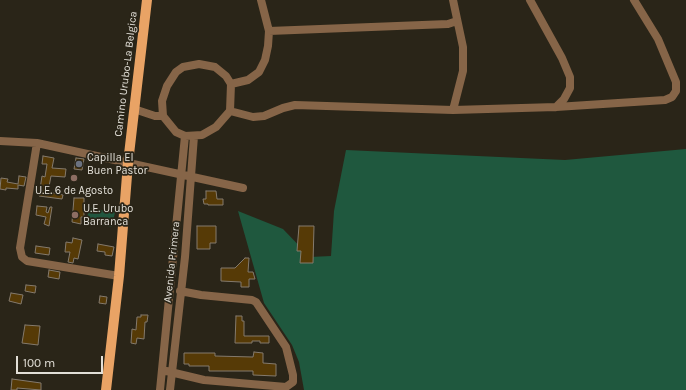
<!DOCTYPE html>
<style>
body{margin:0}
#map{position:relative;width:686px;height:390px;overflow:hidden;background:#2a2518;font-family:Karla,sans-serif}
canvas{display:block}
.scale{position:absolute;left:16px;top:356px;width:87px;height:18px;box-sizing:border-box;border:2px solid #e2dfd7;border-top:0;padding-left:5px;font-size:12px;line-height:14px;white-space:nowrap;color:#e2dfd7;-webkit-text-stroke:3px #2a2518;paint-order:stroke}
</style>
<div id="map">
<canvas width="686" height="390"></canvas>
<div class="scale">100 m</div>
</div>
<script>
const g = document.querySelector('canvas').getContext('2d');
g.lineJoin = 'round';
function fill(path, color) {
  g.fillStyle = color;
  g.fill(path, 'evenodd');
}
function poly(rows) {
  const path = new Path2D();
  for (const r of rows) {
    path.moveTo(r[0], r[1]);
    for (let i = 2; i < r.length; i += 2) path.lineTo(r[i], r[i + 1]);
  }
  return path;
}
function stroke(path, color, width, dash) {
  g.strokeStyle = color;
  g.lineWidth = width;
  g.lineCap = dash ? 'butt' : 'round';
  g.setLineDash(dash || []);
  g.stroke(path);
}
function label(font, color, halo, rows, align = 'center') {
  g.font = font + ' Karla,sans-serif';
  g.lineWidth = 3.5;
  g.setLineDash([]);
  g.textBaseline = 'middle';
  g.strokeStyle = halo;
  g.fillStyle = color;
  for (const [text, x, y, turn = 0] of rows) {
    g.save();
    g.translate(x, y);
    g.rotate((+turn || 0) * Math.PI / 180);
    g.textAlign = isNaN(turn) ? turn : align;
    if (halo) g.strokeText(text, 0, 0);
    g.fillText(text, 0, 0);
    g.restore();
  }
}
fill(poly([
 [89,208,115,212,112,227,86,223]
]), '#21573f');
fill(poly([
 [686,149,686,390,304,390,299,362,292,345,264,303,238,211,283,229,310,257,331,256,334,211,346,150,565,160]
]), '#1f583e');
const building = poly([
 [43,156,54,158,52,168,66,169,65,177,51,176,48,192,63,195,62,199,39,196,42,176,45,177,47,164,42,164,43,156],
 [76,158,84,159,82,170,74,169,76,158],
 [19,176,26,177,24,186,18,185,18,189,6,188,6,190,0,189,1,178,8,179,7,182,18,184,19,176],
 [206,191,216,191,217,199,223,199,223,205,208,205,208,204,204,204,203,199,206,199,206,191],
 [74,198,84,198,84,217,81,217,81,224,72,222,74,198],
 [37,206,47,207,46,212,48,213,50,207,52,207,49,226,44,224,46,217,36,215,37,206],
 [197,226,216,226,216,243,210,243,210,249,197,249,197,226],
 [299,226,314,226,313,263,300,263,301,251,297,251,299,226],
 [73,238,82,240,78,259,74,258,73,263,68,262,70,252,65,252,66,242,72,243,73,238],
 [98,244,114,247,112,256,105,255,105,252,97,251,98,244],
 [36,246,50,248,49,255,35,253,36,246],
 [245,258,249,258,248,272,253,272,255,279,249,279,249,287,241,287,241,282,221,281,221,268,235,268,245,258],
 [49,270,60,272,59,279,48,277,49,270],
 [26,285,36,286,35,293,25,291,26,285],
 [11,293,23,295,21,304,9,301,11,293],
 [100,296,107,297,106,304,99,303,100,296],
 [141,315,148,315,147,322,145,322,144,339,137,338,136,344,131,343,132,329,136,330,137,317,141,317,141,315],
 [236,316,242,316,242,321,244,321,244,336,269,336,269,343,260,343,260,341,252,341,252,343,235,343,236,316],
 [25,325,40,326,38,345,22,343,25,325],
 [254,352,263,353,263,363,276,364,276,376,253,375,253,371,209,371,209,366,189,366,189,364,184,364,184,353,215,353,215,356,253,357,254,352],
 [12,379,41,383,41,390,17,388,17,390,11,390,12,379]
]);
fill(building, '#563a06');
stroke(building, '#847a6d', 1);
stroke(poly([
 [530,0,562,58,570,77,570,88,564,99,556,107],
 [269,31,448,24,457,21],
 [199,64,215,67,226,76,231,84,230,111,216,127,202,135,185,136,176,132,163,116,162,101,167,86,176,72,183,67,199,64],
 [231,84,248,80,259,72,265,60,268,46,269,31,261,0],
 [134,109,155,116,163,116],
 [453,110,463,71,463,47,453,0],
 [230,111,253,117,264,116,283,108,295,105,453,110,556,107,665,100,672,97,676,91,676,82,658,39,634,0],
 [0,141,37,143,243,188],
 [37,143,20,248,22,257,27,261,119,276],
 [162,370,204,380,286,387,293,382,293,375,286,347,256,302,252,300,201,295,180,291],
 [160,390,185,136],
 [170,390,185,257,194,136]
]), '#866548', 8);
stroke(poly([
 [106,390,119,276,128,163,147,0]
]), '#e9a365', 10);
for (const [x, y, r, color] of [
 [79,164,4,"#6b7280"],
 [74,178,4,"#8d6e63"],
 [75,215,4,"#8d6e63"]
]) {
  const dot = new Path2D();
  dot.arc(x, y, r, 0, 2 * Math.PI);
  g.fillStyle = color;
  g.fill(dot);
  stroke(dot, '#2a2518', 1.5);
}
label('11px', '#e2dfd7', '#2a2518', [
 ["Camino Urubo-La Belgica",126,74,-83],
 ["Avenida Primera",172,262,-84]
]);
label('11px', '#e2dfd7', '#2a2518', [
 ["Capilla El",87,158],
 ["Buen Pastor",87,171],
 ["U.E. 6 de Agosto",74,191,"center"],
 ["U.E. Urubo",83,209],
 ["Barranca",83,222]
], 'left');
</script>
